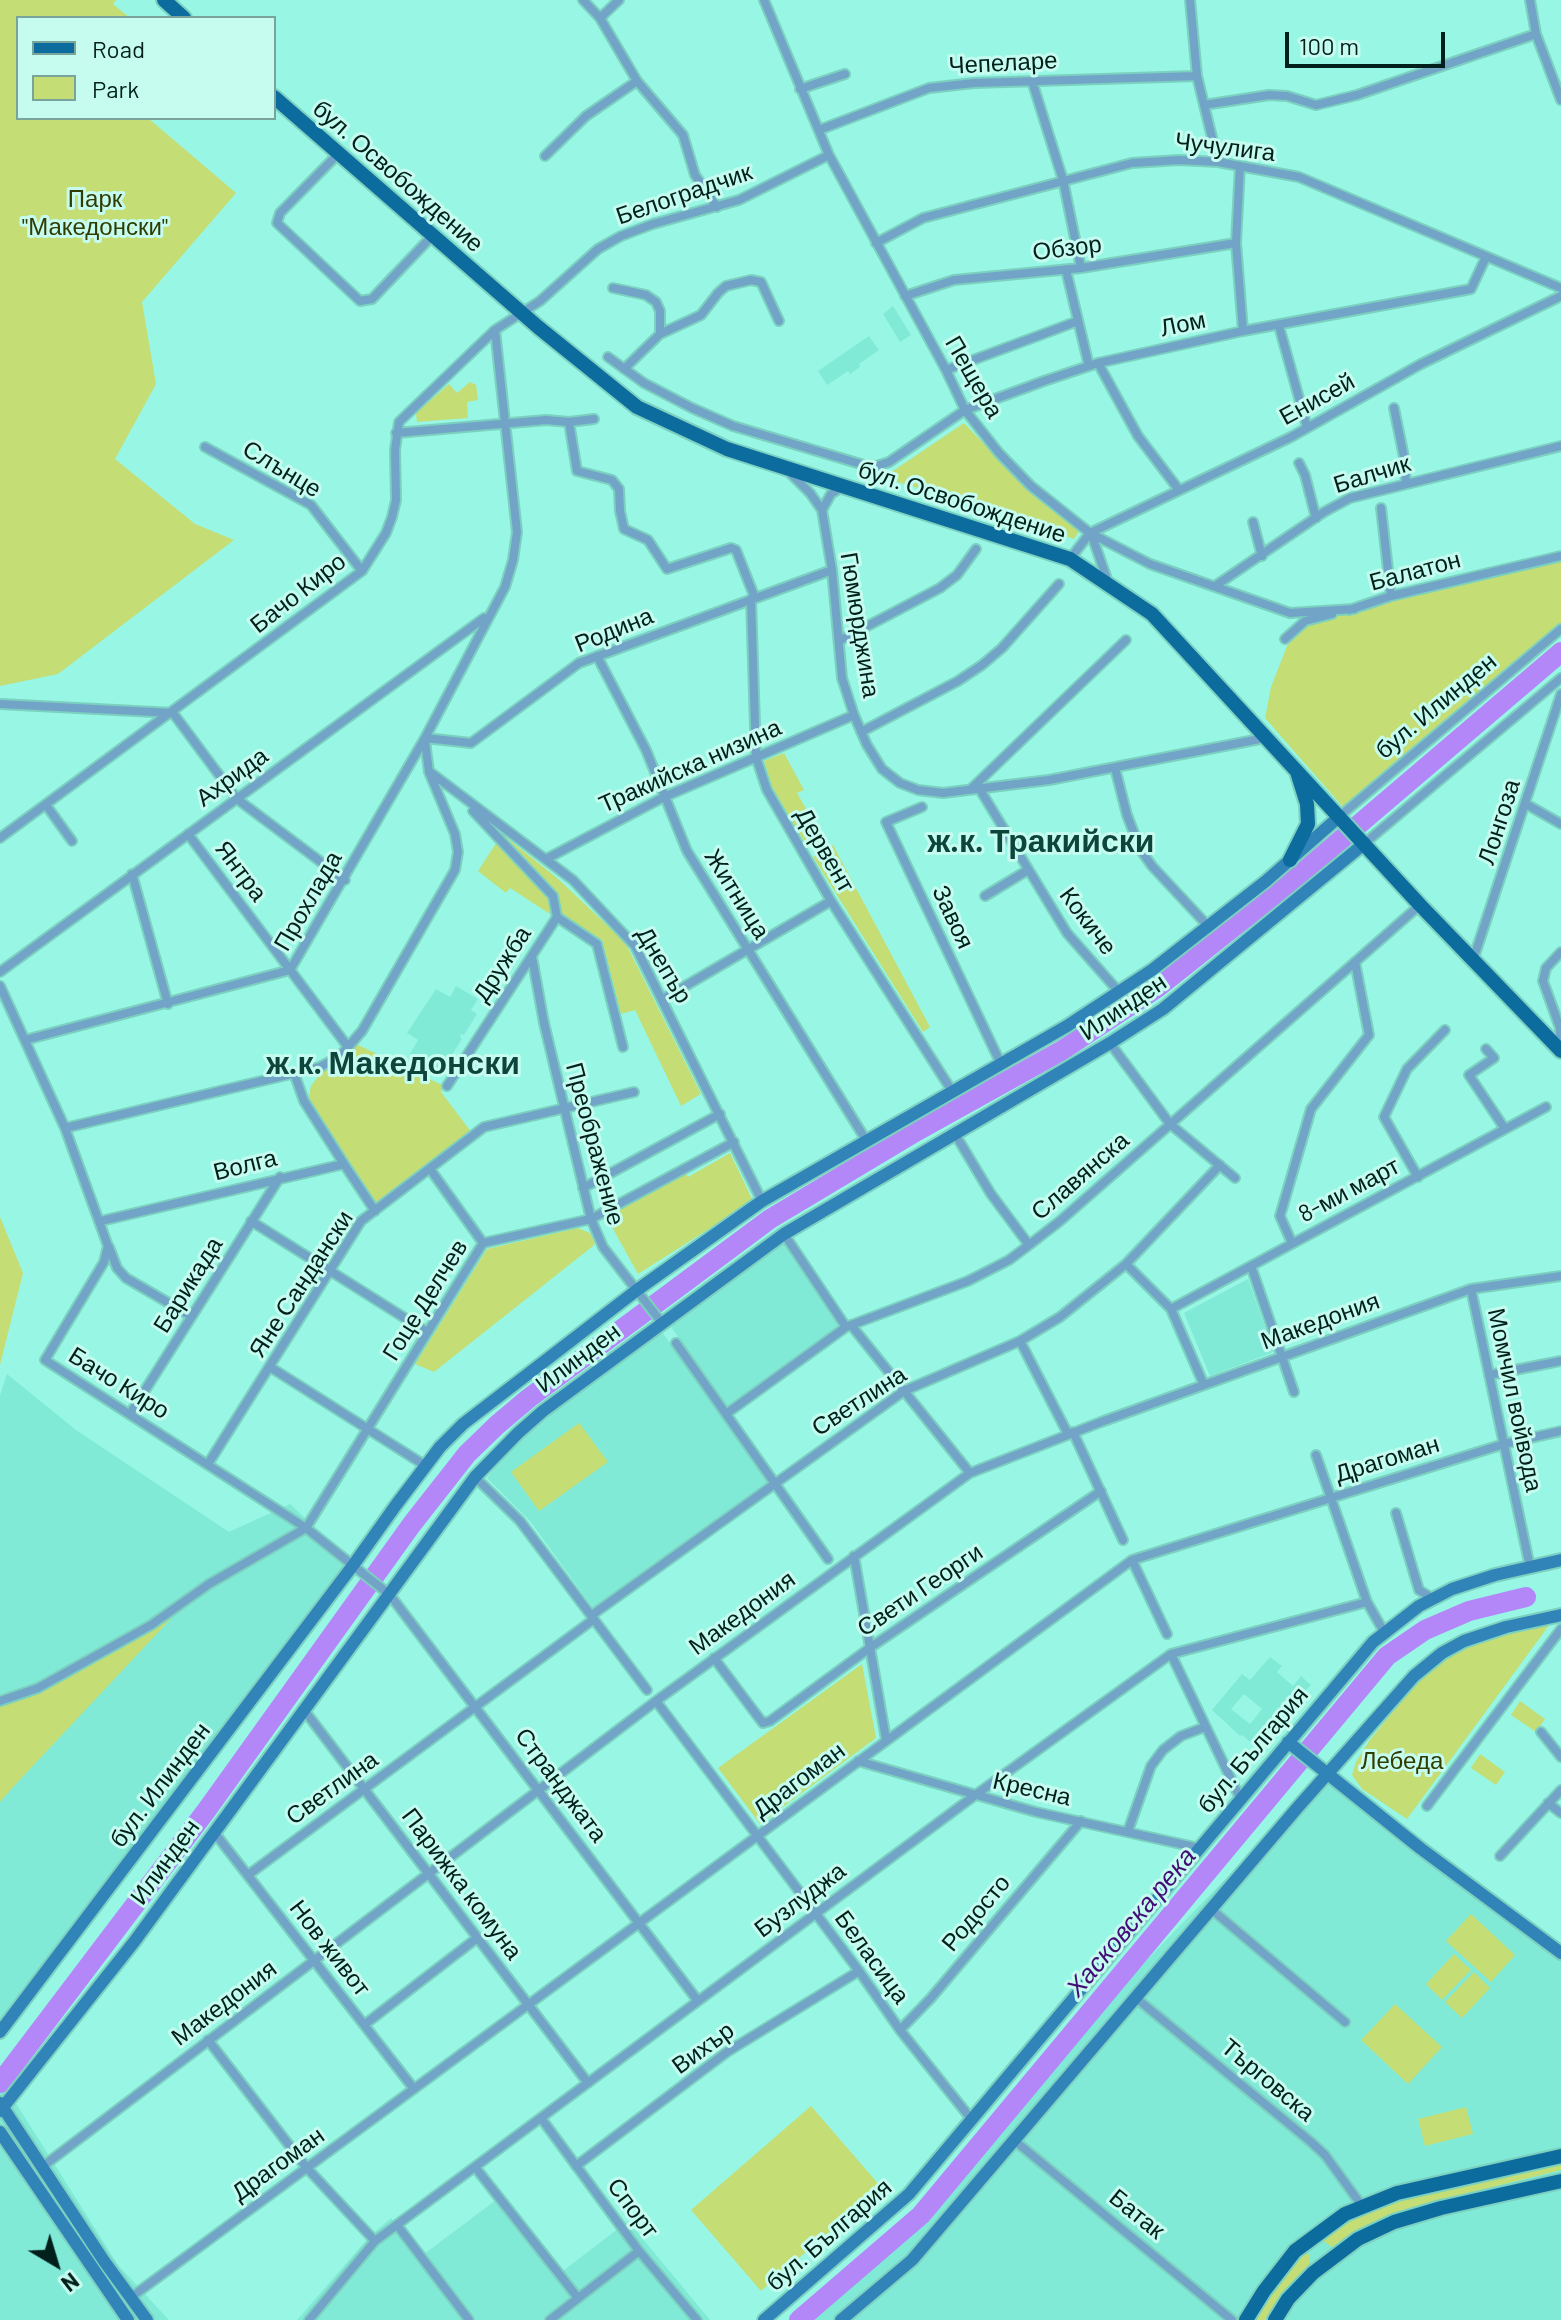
<!DOCTYPE html>
<meta charset="utf-8">
<style>
body{margin:0}
#map{position:relative;width:1561px;height:2320px;overflow:hidden;background:#97f7e4;font-family:Barlow,sans-serif}
canvas{display:block}
.legend{position:absolute;left:16px;top:16px;width:260px;height:104px;box-sizing:border-box;background:#c6fcf0;border:2px solid #78a49b;margin:0;padding:10px 14px;list-style:none;font-size:24px;color:#02201b}
.legend li{display:flex;align-items:center;gap:16px;height:40px}
.legend b{width:40px;border:2px solid #78a49b}
.north{position:absolute;left:16px;top:2224px;width:80px;height:80px;-webkit-text-stroke:6px #c6fcf0;paint-order:stroke;rotate:142deg;font-size:22px;font-weight:700;line-height:32px;text-align:center;color:#02201b}
.north::after{content:'';display:block;margin:auto;width:28px;height:36px;background:#02201b;clip-path:polygon(50% 0,100% 100%,50% 72%,0 100%)}
.scale{position:absolute;left:1285px;top:32px;width:160px;height:36px;box-sizing:border-box;border:4px solid #02201b;border-top:0;padding-left:10px;font-size:24px;line-height:28px;white-space:nowrap;color:#02201b;-webkit-text-stroke:6px #c6fcf0;paint-order:stroke}
</style>
<div id="map">
<canvas width="1561" height="2320"></canvas>
<ul class="legend">
<li><b style="height:10px;background:#0c6c9e"></b>Road</li>
<li><b style="height:22px;background:#c4dd75"></b>Park</li>
</ul>
<div class="north">N</div>
<div class="scale">100 m</div>
</div>
<script>
const g = document.querySelector('canvas').getContext('2d');
g.lineJoin = 'round';
function fill(path, color) {
  g.fillStyle = color;
  g.fill(path, 'evenodd');
}
function poly(rows) {
  const path = new Path2D();
  for (const r of rows) {
    path.moveTo(r[0], r[1]);
    for (let i = 2; i < r.length; i += 2) path.lineTo(r[i], r[i + 1]);
  }
  return path;
}
function stroke(path, color, width, dash) {
  g.strokeStyle = color;
  g.lineWidth = width;
  g.lineCap = dash ? 'butt' : 'round';
  g.setLineDash(dash || []);
  g.stroke(path);
}
function label(font, color, halo, rows, align = 'center') {
  g.font = font + ' Barlow,sans-serif';
  g.lineWidth = 6;
  g.setLineDash([]);
  g.textBaseline = 'middle';
  g.strokeStyle = halo;
  g.fillStyle = color;
  for (const [text, x, y, turn = 0] of rows) {
    g.save();
    g.translate(x, y);
    g.rotate((+turn || 0) * Math.PI / 180);
    g.textAlign = isNaN(turn) ? turn : align;
    if (halo) g.strokeText(text, 0, 0);
    g.fillText(text, 0, 0);
    g.restore();
  }
}
fill(poly([
 [893,306,911,335,900,342,883,314],
 [869,336,879,350,859,364,860,367,850,374,848,371,827,385,818,371],
 [456,986,478,999,471,1010,477,1014,464,1035,461,1034,460,1037,462,1039,444,1067,439,1065,436,1070,410,1054,418,1040,407,1033,436,989,450,997],
 [784,1239,842,1326,728,1408,669,1324],
 [1248,1279,1274,1352,1210,1376,1184,1313],
 [662,1332,770,1481,593,1608,530,1521,487,1478,509,1448,557,1409],
 [7,1374,76,1430,229,1532,290,1504,354,1564,0,2032,0,1790,153,1626,36,1685,0,1698,0,1395],
 [1270,1657,1282,1666,1277,1672,1293,1686,1301,1676,1311,1685,1288,1710,1289,1712,1259,1749,1242,1735,1240,1736,1212,1710,1242,1674,1250,1680],
 [1244,1694,1262,1709,1250,1724,1231,1709],
 [1328,1773,1561,1954,1561,2320,791,2320,957,2170,998,2118,1081,2028],
 [0,2078,118,2265,169,2320,0,2320],
 [496,2200,555,2277,628,2221,710,2320,474,2320,424,2254],
 [391,2218,469,2320,297,2320,370,2236]
]), '#81ead6');
fill(poly([
 [0,0,116,0,113,4,130,18,18,18,18,118,148,118,236,193,142,302,156,384,115,459,195,524,234,540,58,674,0,686],
 [470,382,476,385,478,400,467,402,468,418,417,422,416,413,449,384,457,393],
 [964,423,1034,496,1080,530,1074,539,991,509,887,479,887,475],
 [1561,557,1561,625,1343,807,1265,718,1271,687,1287,646,1299,632,1313,623,1354,609],
 [784,753,804,790,797,793,821,835,819,842,808,848,772,787,764,761],
 [487,822,557,878,625,942,701,1094,681,1106,635,1010,621,1014,602,940,559,913,558,904],
 [497,842,549,895,552,907,550,914,510,888,506,893,478,871],
 [833,845,930,1027,923,1032,813,857],
 [356,1044,444,1086,441,1092,472,1133,374,1208,308,1101,311,1086,323,1070],
 [730,1153,753,1201,638,1274,607,1218,678,1174,685,1172,688,1177],
 [0,1217,23,1273,0,1365],
 [578,1228,590,1233,595,1243,593,1246,434,1372,415,1364,487,1249],
 [579,1423,608,1462,539,1511,511,1472],
 [180,1609,14,1786,0,1802,0,1701,39,1688],
 [1550,1624,1407,1819,1362,1789,1352,1775,1356,1762,1369,1741,1424,1673,1463,1648,1501,1635],
 [862,1664,876,1738,760,1824,718,1768],
 [1520,1701,1545,1719,1536,1732,1511,1715],
 [1480,1754,1505,1772,1496,1785,1471,1768],
 [1471,1914,1515,1955,1491,1982,1446,1941],
 [1454,1954,1471,1970,1442,2000,1426,1984],
 [1474,1972,1490,1988,1462,2018,1445,2002],
 [1395,2004,1442,2047,1408,2084,1361,2040],
 [811,2106,881,2187,761,2291,691,2210],
 [1466,2107,1473,2134,1425,2146,1418,2119],
 [1561,2161,1561,2170,1431,2202,1375,2222,1332,2247,1321,2239,1367,2211,1427,2192],
 [1305,2253,1310,2255,1309,2266,1284,2295,1268,2320,1255,2320,1275,2288]
]), '#c4dd75');
stroke(poly([
 [0,2083,206,1811,412,1524,467,1454,497,1425,529,1398,770,1219,917,1131,1061,1051,1157,988,1303,872,1561,652],
 [799,2320,921,2215,1387,1656,1425,1630,1469,1611,1526,1597]
]), '#b487f9', 20);
const street = poly([
 [583,0,600,18,637,81,683,135,695,175,717,207],
 [764,0,829,155,946,370,965,410,999,453,1031,486,1090,533,1150,564,1290,613,1354,609],
 [1190,0,1197,76,1218,162],
 [1530,0,1536,34,1561,100],
 [600,18,619,0],
 [1032,81,1063,180,1081,268],
 [800,89,845,74],
 [1204,105,1269,95,1287,96,1316,105,1357,95,1536,34],
 [819,130,929,88,974,83,1197,76],
 [338,154,280,213,277,223,360,301,372,299,433,235],
 [545,156,586,116,637,81],
 [1240,166,1236,243,1243,331],
 [876,243,923,218,1132,163,1179,160,1218,162,1299,177,1561,288],
 [1066,270,1089,366],
 [613,288,646,295,656,302,660,311,660,334],
 [905,296,954,280,1081,268,1236,243],
 [1279,326,1307,427],
 [608,357,644,383,692,408,733,426,864,465,877,466,889,462,965,410,1044,381,1098,363,1243,331,1471,289,1486,257],
 [1098,363,1138,436,1179,490],
 [624,369,660,334,701,315,718,293,726,286,751,280,761,282,779,321],
 [946,370,1078,321],
 [1394,408,1404,457,1406,483],
 [569,422,577,471,612,480,619,489,620,511,624,529,648,540,667,569,731,548,736,550,755,598],
 [396,433,546,420,569,422,594,419],
 [205,447,311,505,362,571],
 [1299,463,1305,475,1316,518],
 [788,471,810,493,822,510],
 [842,487,831,494,822,510,832,570,842,678,854,715,867,745,882,769,900,783,918,790,943,793,1049,780,1265,738],
 [1381,508,1391,596],
 [1253,522,1262,556],
 [1091,533,1108,582],
 [1070,559,1090,533,1291,437,1421,364,1561,296],
 [1215,586,1324,512,1350,498,1561,446],
 [751,599,756,757,767,790,831,901,952,1091],
 [1349,610,1391,596,1561,556],
 [1285,639,1305,621,1332,614],
 [839,641,940,588,957,575,976,549],
 [597,656,646,750,687,851,866,1140],
 [0,704,173,713,237,799,345,880],
 [861,732,958,681,982,665,1002,648,1059,584],
 [425,738,471,743,579,663,832,570],
 [1115,768,1127,815,1140,849,1152,866,1208,926],
 [430,772,573,880,635,946,762,1201],
 [979,788,1067,933,1119,992],
 [971,789,1126,640],
 [1526,804,1561,824],
 [46,805,72,841],
 [922,807,886,822,1001,1064],
 [1340,816,1561,629],
 [188,834,348,1047],
 [0,838,362,571,386,533,392,517,396,500,395,450,399,422,495,330,540,301,598,249,621,236,653,224,739,200,829,155],
 [1365,843,1561,678],
 [546,859,664,797,854,715],
 [132,874,168,1004],
 [985,896,1028,870],
 [557,917,597,944,623,1047],
 [532,957,544,1023,591,1219,603,1247,662,1323],
 [1473,960,1561,694],
 [0,972,484,618],
 [0,986,65,1128,108,1246,104,1262,45,1360,306,1528,390,1595,698,2001],
 [663,999,831,901],
 [25,1040,290,970,425,738,505,587,513,560,517,532,495,330],
 [1110,1043,1170,1124,1235,1178],
 [1486,1049,1494,1058,1469,1075,1505,1129],
 [1560,1049,1560,1028,1543,981,1546,968,1561,952],
 [294,1073,304,1101,344,1164],
 [447,1086,557,917,553,896,473,811],
 [65,1128,320,1067,340,1056,348,1047,362,1031,455,870,458,852,455,834,429,772,425,741],
 [955,1134,991,1194,1029,1245],
 [430,1169,483,1243],
 [1418,1177,1384,1117,1407,1069,1445,1030],
 [583,1188,720,1114],
 [101,1221,344,1164,375,1211],
 [251,1221,427,1332],
 [784,1234,846,1327],
 [1292,1243,1280,1216,1311,1109,1369,1035,1355,962],
 [109,1247,117,1268,126,1278,191,1316],
 [1126,1264,1171,1309,1204,1385],
 [1251,1266,1294,1392],
 [1471,1289,1530,1567],
 [1171,1309,1546,1107],
 [851,1325,970,1473],
 [1020,1341,1068,1434,1073,1432,1123,1540],
 [676,1343,828,1559],
 [270,1367,426,1466],
 [1489,1375,1561,1361],
 [130,1414,280,1177],
 [726,1414,846,1327,968,1281,1009,1260,1029,1245,1060,1221,1420,905],
 [1316,1455,1367,1602,1384,1632],
 [208,1464,361,1221,484,1127,634,1092],
 [475,1477,520,1521,647,1690],
 [1396,1513,1419,1590,1432,1598],
 [854,1556,886,1739],
 [1132,1560,1167,1634],
 [592,1615,904,1391,1020,1341,1060,1317,1126,1264,1220,1165],
 [1171,1654,1241,1800],
 [714,1658,759,1718,763,1723,770,1721,871,1647,1101,1491],
 [0,1701,38,1688,151,1625,209,1584,306,1528,483,1243,591,1219,734,1142],
 [656,1701,859,1971,900,2030,972,2120],
 [304,1710,588,2083],
 [1541,1732,1561,1757],
 [858,1761,1036,1812,1199,1848],
 [1548,1803,1561,1813],
 [1427,1806,1561,1629],
 [1128,1831,1151,1766,1163,1750,1181,1736,1205,1727],
 [214,1832,414,2089],
 [1500,1856,1561,1790],
 [248,1875,594,1619],
 [1211,1909,1345,2022],
 [1136,1998,1311,2142,1325,2155,1362,2206],
 [364,2025,477,1938],
 [900,2030,931,1998,1081,1821],
 [208,2040,306,2167,375,2241],
 [541,2118,639,2251,697,2320],
 [1015,2141,1232,2320],
 [576,2166,727,2052,859,1971],
 [42,2167,656,1701,970,1473,1101,1422,1471,1289,1561,1276],
 [475,2167,578,2298],
 [397,2225,469,2320],
 [130,2298,1132,1560,1504,1444,1561,1431],
 [309,2320,375,2241,974,1796,1171,1654,1367,1602],
 [550,2320,639,2251]
]);
const secondary = poly([
 [1288,1742,1420,1848,1561,1953],
 [0,2032,354,1564,396,1505,440,1447,463,1424,637,1290,762,1201,1067,1026,1152,970,1266,881,1340,816],
 [0,2103,104,2261,147,2320],
 [0,2111,134,1942,475,1477,518,1433,543,1411,784,1234,1110,1043,1163,1009,1365,843],
 [0,2132,128,2320],
 [764,2320,909,2194,1373,1642,1419,1606,1452,1589,1495,1575,1561,1560],
 [841,2320,912,2260,1298,1807,1414,1676,1442,1653,1464,1641,1506,1627,1561,1615]
]);
const primary = poly([
 [164,0,184,18],
 [274,97,538,327,637,407,727,449,1070,559,1152,614,1420,905,1561,1051],
 [1290,860,1308,824,1307,804,1297,772],
 [1246,2320,1264,2291,1295,2251,1345,2214,1397,2193,1561,2156],
 [1275,2320,1288,2299,1313,2273,1358,2239,1394,2222,1441,2208,1561,2181]
]);
stroke(street, '#7cd0c0', 12);
stroke(secondary, '#7cd0c0', 16);
stroke(primary, '#7cd0c0', 18);
stroke(street, '#72a4c7', 8);
stroke(secondary, '#3084b8', 12);
stroke(primary, '#0c6c9e', 14);
label('24px', '#02201b', '#c6fcf0', [
 ["Чепеларе",1003,63,-3],
 ["Чучулига",1225,147,7],
 ["бул. Освобождение",398,176,41],
 ["Белоградчик",684,194,-19],
 ["Обзор",1067,248,-7],
 ["Лом",1183,324,-12],
 ["Пещера",974,377,60],
 ["Енисей",1317,399,-29],
 ["Слънце",282,469,31],
 ["Балчик",1372,474,-17],
 ["бул. Освобождение",962,502,18],
 ["Балатон",1415,571,-15],
 ["Бачо Киро",298,593,-38],
 ["Гюмюрджина",860,625,81],
 ["Родина",614,630,-22],
 ["бул. Илинден",1436,706,-40],
 ["Тракийска низина",690,766,-24],
 ["Ахрида",232,777,-36],
 ["Лонгоза",1499,822,-72],
 ["Дервент",825,850,60],
 ["Янтра",241,871,53],
 ["Житница",737,894,58],
 ["Прохлада",308,901,-60],
 ["Завоя",953,917,65],
 ["Кокиче",1088,921,53],
 ["Дружба",502,964,-57],
 ["Днепър",664,965,59],
 ["Илинден",1123,1007,-34],
 ["Преображение",595,1144,75],
 ["Волга",245,1165,-14],
 ["Славянска",1080,1176,-41],
 ["8-ми март",1349,1190,-28],
 ["Яне Сандански",301,1284,-57],
 ["Барикада",188,1285,-58],
 ["Гоце Делчев",425,1300,-58],
 ["Македония",1320,1321,-20],
 ["Илинден",578,1358,-37],
 ["Бачо Киро",119,1383,32],
 ["Момчил войвода",1515,1400,78],
 ["Светлина",859,1401,-33],
 ["Драгоман",1387,1459,-17],
 ["Свети Георги",920,1590,-34],
 ["Македония",742,1613,-36],
 ["бул. България",1253,1750,-50],
 ["Драгоман",799,1780,-37],
 ["бул. Илинден",160,1785,-53],
 ["Странджата",561,1785,53],
 ["Светлина",332,1788,-36],
 ["Кресна",1032,1789,13],
 ["Илинден",165,1862,-54],
 ["Парижка комуна",462,1884,53],
 ["Бузлуджа",800,1900,-37],
 ["Родосто",976,1913,-50],
 ["Нов живот",330,1948,52],
 ["Беласица",872,1957,54],
 ["Македония",224,2003,-37],
 ["Вихър",703,2048,-36],
 ["Търговска",1268,2080,40],
 ["Драгоман",278,2164,-36],
 ["Спорт",633,2208,53],
 ["Батак",1137,2214,39],
 ["бул. България",829,2235,-41]
]);
label('24px', '#313c01', '#c6fcf0', [
 ["Парк",95,199],
 ["\"Македонски\"",95,227],
 ["Лебеда",1402,1761]
]);
label('italic 26px', '#420d75', '#c6fcf0', [
 ["Хасковска река",1131,1922,-50]
]);
label('bold 32px', '#0d443c', '#c6fcf0', [
 ["ж.к. Тракийски",1041,841],
 ["ж.к. Македонски",393,1063]
]);
</script>
